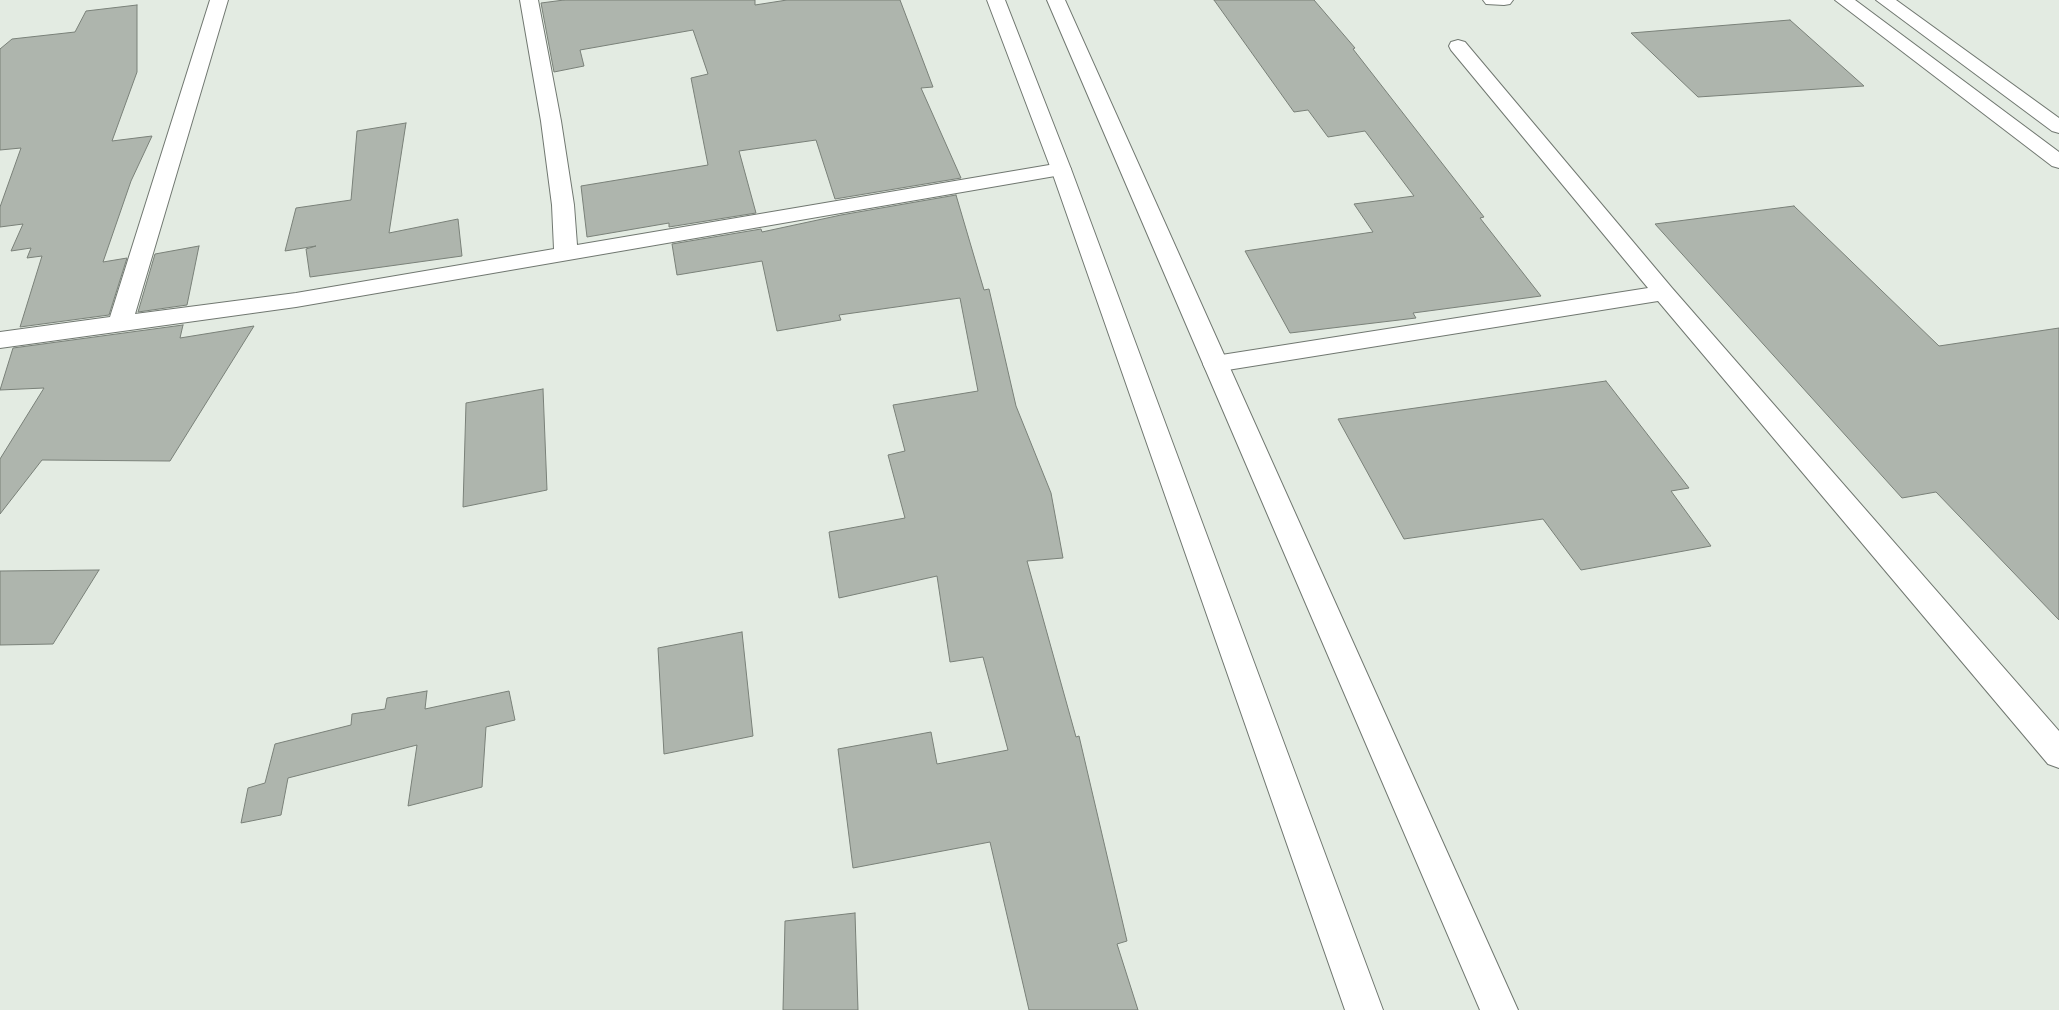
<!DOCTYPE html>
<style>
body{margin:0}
canvas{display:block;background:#e3ebe2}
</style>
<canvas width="2059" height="1010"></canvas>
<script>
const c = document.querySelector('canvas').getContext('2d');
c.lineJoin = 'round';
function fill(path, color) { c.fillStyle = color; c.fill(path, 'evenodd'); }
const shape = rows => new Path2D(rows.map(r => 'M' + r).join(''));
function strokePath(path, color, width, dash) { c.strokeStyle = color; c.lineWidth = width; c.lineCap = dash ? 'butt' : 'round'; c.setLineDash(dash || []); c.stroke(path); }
const building = shape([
 [564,0,755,0,755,5,787,0,900,0,933,87,921,88,961,178,835,199,816,140,739,151,756,213,669,227,669,223,587,237,581,186,708,165,691,78,708,74,693,30,580,50,584,66,554,72,541,3,564,0],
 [1214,0,1314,0,1355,48,1353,49,1484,217,1480,218,1541,296,1413,313,1416,318,1290,333,1245,251,1373,232,1354,204,1414,196,1365,131,1328,137,1308,110,1294,112,1214,0],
 [137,5,137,72,112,141,152,136,131,181,103,262,127,258,109,315,20,327,42,256,27,258,31,248,11,251,23,224,0,227,0,207,21,148,0,150,0,49,12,39,75,32,86,11,137,5],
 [1790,20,1864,86,1698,97,1631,33,1790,20],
 [406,123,389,233,458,219,462,256,310,277,306,249,316,246,285,251,296,208,351,200,357,131,406,123],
 [956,195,984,290,989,289,1016,406,1051,493,1063,558,1027,561,1076,737,1079,736,1127,941,1117,944,1138,1010,1029,1010,990,842,853,868,838,749,931,732,937,764,1008,750,983,657,950,662,937,576,839,598,829,532,905,518,888,455,905,451,893,405,978,391,960,298,839,315,841,320,777,331,762,261,677,275,672,244,761,229,762,232,841,215,956,195],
 [1794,206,1939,346,2059,328,2059,620,1936,492,1902,498,1655,224,1794,206],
 [199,246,187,305,138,312,155,254,199,246],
 [183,325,180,338,254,326,170,461,42,460,0,514,0,459,44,388,0,390,13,348,183,325],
 [1606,381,1689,488,1671,491,1711,546,1581,570,1543,519,1404,539,1338,419,1606,381],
 [543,389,547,490,463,507,466,403,543,389],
 [99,570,53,644,0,645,0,571,99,570],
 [742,632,753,736,664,754,658,648,742,632],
 [427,691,425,709,509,691,515,720,486,727,482,787,408,806,417,745,288,778,281,815,241,823,248,788,265,783,275,744,351,725,352,714,385,709,387,698,427,691],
 [855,913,858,1010,783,1010,785,921,855,913]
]);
fill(building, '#aeb5ad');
strokePath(building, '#7a8179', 1);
const street = shape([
 [210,0,228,0,135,314,296,293,554,249,552,205,541,121,520,0,538,0,561,121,574,205,577,245,1061,163,1068,165,1071,169,1068,173,1061,175,296,307,0,348,0,332,110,317,210,0],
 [1483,0,1513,0,1510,4,1504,5,1486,4,1483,0],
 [1835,0,1855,0,2059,152,2059,168,2052,166,1835,0],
 [1876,0,1896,0,2059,118,2059,133,2052,131,1876,0],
 [1458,40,1465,42,1672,288,2059,731,2059,768,2048,764,1658,301,1215,372,1206,370,1203,364,1206,358,1215,356,1648,288,1451,50,1449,46,1451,42,1458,40]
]);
const primary = shape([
 [987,0,1005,0,1071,169,1383,1010,1345,1010,1051,169,987,0],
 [1047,0,1065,0,1518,1010,1480,1010,1047,0]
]);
strokePath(street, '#717871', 2);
strokePath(primary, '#717871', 2);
fill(street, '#fff');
fill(primary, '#fff');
</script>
